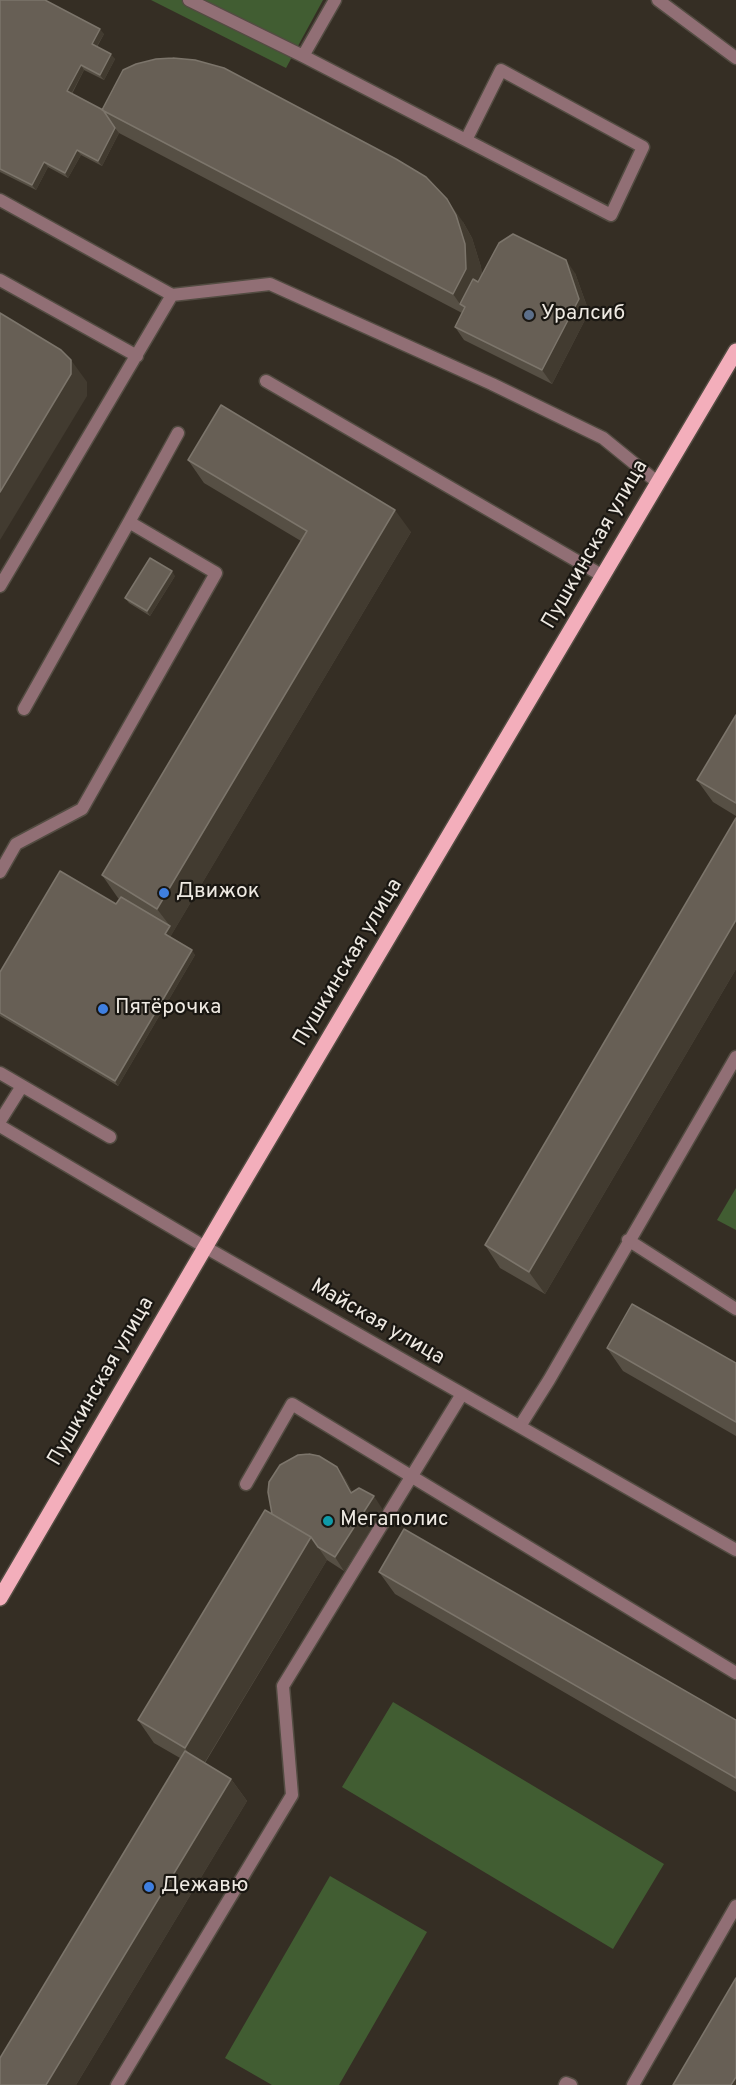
<!DOCTYPE html>
<meta charset="utf-8">
<style>
body{margin:0}
canvas{display:block;background:#352e24}
</style>
<canvas width="736" height="2085"></canvas>
<script>
const c = document.querySelector('canvas').getContext('2d');
c.lineJoin = 'round';
function fill(path, color) { c.fillStyle = color; c.fill(path, 'evenodd'); }
const shape = rows => new Path2D(rows.map(r => 'M' + r).join(''));
function strokePath(path, color, width, dash) { c.strokeStyle = color; c.lineWidth = width; c.lineCap = dash ? 'butt' : 'round'; c.setLineDash(dash || []); c.stroke(path); }
function drawText(font, color, halo, rows, align = 'center') {
  c.font = font + ' Overpass,sans-serif'; c.lineWidth = 4.5; c.setLineDash([]); c.textBaseline = 'middle'; c.strokeStyle = halo; c.fillStyle = color; for (const [text, x, y, turn = 0] of rows) {
    c.save(); c.translate(x, y); c.rotate((+turn || 0) * Math.PI / 180); c.textAlign = isNaN(turn) ? turn : align; if (halo) c.strokeText(text, 0, 0); c.fillText(text, 0, 0); c.restore();
  }
}
fill(shape([
 [151,0,323,0,286,68],
 [736,1188,736,1230,717,1220],
 [393,1702,664,1864,613,1949,342,1787],
 [330,1876,427,1932,339,2085,272,2085,225,2058]
]), '#415d32');
const service = shape([
 [189,0,303,56,611,215,643,147,501,70,466,140],
 [303,56,335,0],
 [0,200,172,295,270,284,492,384,603,438,657,482],
 [0,280,137,356],
 [266,381,603,576],
 [129,522,178,433],
 [0,586,172,295],
 [0,872,16,844,82,809,216,573,129,522,24,709],
 [0,1073,110,1137],
 [0,1121,22,1086],
 [628,1240,736,1309],
 [520,1426,549,1380,736,1057],
 [246,1484,292,1404,736,1673],
 [117,2085,292,1795,283,1686,462,1394],
 [565,2085,566,2083,571,2085],
 [633,2085,736,1906]
]);
const minor = shape([
 [658,0,736,58]
]);
const tertiary = shape([
 [0,1126,205,1247,736,1550]
]);
const primary = shape([
 [0,1598,234,1198,736,351]
]);
strokePath(service, '#534c42', 15);
strokePath(minor, '#534c42', 15);
strokePath(tertiary, '#534c42', 15);
strokePath(primary, '#534c42', 18);
strokePath(service, '#916f75', 12);
strokePath(minor, '#916f75', 12);
strokePath(tertiary, '#916f75', 12);
strokePath(primary, '#f3aebb', 15);
fill(shape([
 [0,0,104,34,97,47,115,59,104,80,84,70,72,94,103,110,463,222,472,238,481,267,482,276,575,273,589,312,552,384,464,340,455,327,462,313,119,133,102,166,81,155,68,178,48,167,36,190,0,172],
 [188,460,411,532,170,937,195,955,118,1086,0,1016,0,972,116,904,119,899,118,898,102,875,301,541,204,483],
 [175,576,150,616,129,603,125,598],
 [736,715,736,816,713,802,697,780],
 [736,818,736,969,545,1294,500,1268,485,1245],
 [607,1348,736,1363,736,1436,623,1371],
 [337,1467,346,1480,352,1492,383,1510,344,1571,327,1560,205,1763,231,1779,247,1801,76,2085,0,2085,180,1758,154,1743,138,1720,272,1514],
 [379,1572,736,1720,736,1792,395,1594]
]), '#564f44');
fill(shape([
 [100,29,104,34,95,49,92,44],
 [111,54,115,59,104,80,100,75],
 [81,65,84,70,70,96,67,91],
 [115,128,119,133,102,166,98,161],
 [77,150,81,155,68,178,65,173],
 [44,162,48,167,36,190,32,185],
 [447,199,463,222,472,238,481,267,483,292,465,307,460,304,453,294],
 [566,260,575,273,589,312,552,384,542,370],
 [71,360,87,382,87,396,0,540,0,492],
 [395,510,411,532,169,939,165,934,170,926,157,909],
 [172,571,175,576,150,616,147,611],
 [736,920,736,969,545,1294,529,1272],
 [192,950,195,955,118,1086,115,1081],
 [337,1467,346,1480,360,1506,351,1493],
 [374,1496,383,1510,344,1571,335,1557],
 [311,1537,327,1560,200,1770,185,1748],
 [231,1779,247,1801,76,2085,46,2085],
 [736,2077,736,2085,731,2085]
]), '#423b30');
const building = shape([
 [0,0,45,0,100,29,92,44,111,54,100,75,81,65,67,91,103,110,115,128,98,161,77,150,65,173,44,162,32,185,0,169,0,0],
 [173,58,195,60,224,68,396,159,426,177,447,199,456,215,465,244,466,269,453,294,102,110,123,70,136,64,156,59,173,58],
 [513,234,566,260,579,299,542,370,455,327,465,307,460,304,473,279,478,282,499,243,513,234],
 [0,313,61,350,71,360,71,374,0,492,0,313],
 [221,405,395,510,157,909,102,875,307,531,188,460,221,405],
 [150,558,172,571,147,611,125,598,150,558],
 [736,715,736,803,697,780,736,715],
 [736,818,736,920,529,1272,485,1245,736,818],
 [60,871,116,904,121,897,170,926,165,934,192,950,115,1081,0,1013,0,972,60,871],
 [632,1304,736,1363,736,1422,607,1348,632,1304],
 [309,1454,319,1456,337,1467,351,1493,359,1488,374,1496,335,1557,318,1547,311,1537,272,1514,268,1492,269,1482,280,1465,298,1455,309,1454],
 [265,1510,311,1537,185,1748,138,1720,265,1510],
 [404,1529,736,1720,736,1778,379,1572,404,1529],
 [185,1751,231,1779,46,2085,0,2085,0,2058,185,1751],
 [736,1978,736,2077,731,2085,673,2085,736,1978]
]);
fill(building, '#675f55');
strokePath(building, '#7c756b', 1.5);
for (const [x, y, r, color] of [
 [529,315,6,"#5c6f8a"],
 [164,893,6,"#3f7fe0"],
 [103,1009,6,"#3f7fe0"],
 [328,1521,6,"#0f9aa8"],
 [149,1887,6,"#3f7fe0"]
]) { const dot = new Path2D(); dot.arc(x, y, r, 0, 2 * Math.PI); c.fillStyle = color; c.fill(dot); strokePath(dot, '#1a1712', 2); }
drawText('21px', '#eee9e2', '#1a1712', [
 ["Уралсиб",541,315],
 ["Движок",176,893],
 ["Пятёрочка",115,1009],
 ["Мегаполис",340,1521],
 ["Дежавю",161,1887]
], 'left');
drawText('21px', '#eee9e2', '#1a1712', [
 ["Пушкинская улица",596,545,-60],
 ["Пушкинская улица",349,963,-59],
 ["Майская улица",377,1323,30],
 ["Пушкинская улица",102,1382,-60]
]);
</script>
